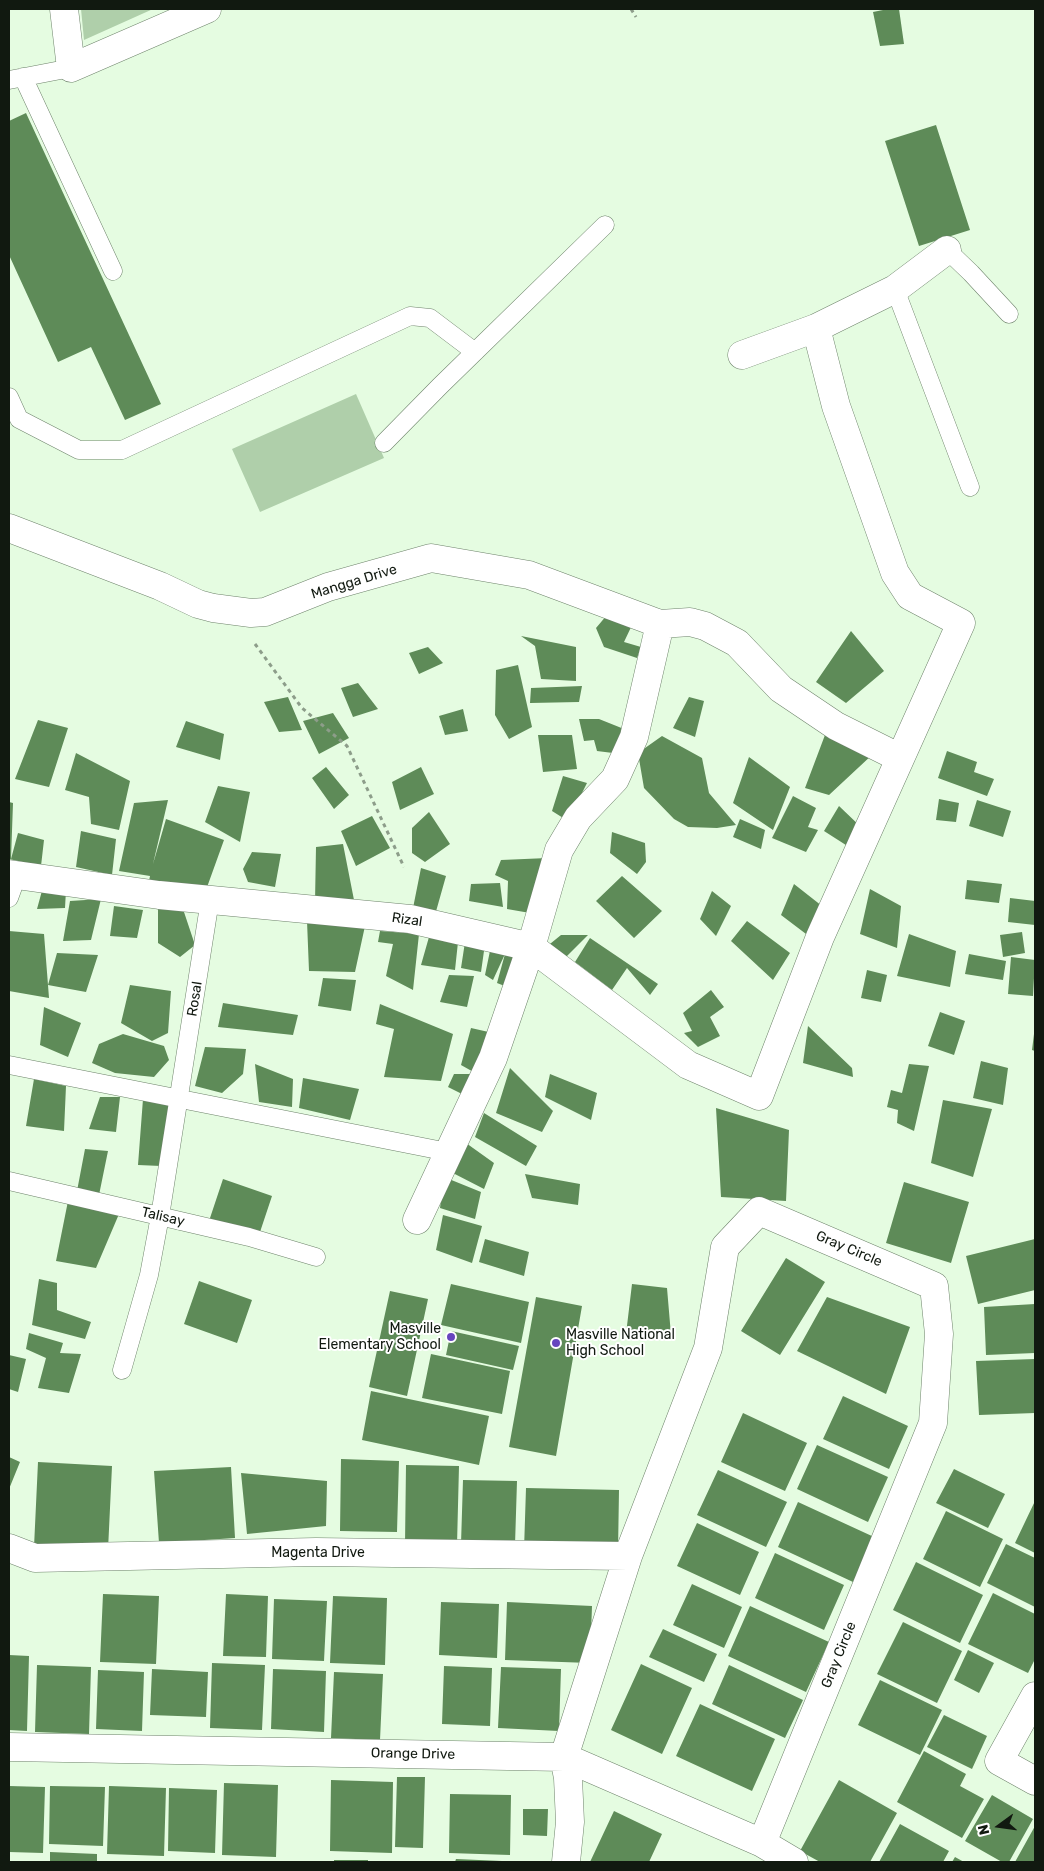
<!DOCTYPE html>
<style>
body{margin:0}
#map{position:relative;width:1044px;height:1871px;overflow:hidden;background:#e5fce1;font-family:Rubik,sans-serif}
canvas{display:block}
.frame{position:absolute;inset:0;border:10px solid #111910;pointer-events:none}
.north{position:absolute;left:974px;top:1801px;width:50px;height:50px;-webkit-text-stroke:4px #fff;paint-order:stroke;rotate:256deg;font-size:14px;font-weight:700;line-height:20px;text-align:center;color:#111910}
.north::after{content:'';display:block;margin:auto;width:18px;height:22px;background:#111910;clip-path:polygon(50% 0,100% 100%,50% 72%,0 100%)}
</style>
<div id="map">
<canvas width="1044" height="1871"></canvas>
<div class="frame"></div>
<div class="north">N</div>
</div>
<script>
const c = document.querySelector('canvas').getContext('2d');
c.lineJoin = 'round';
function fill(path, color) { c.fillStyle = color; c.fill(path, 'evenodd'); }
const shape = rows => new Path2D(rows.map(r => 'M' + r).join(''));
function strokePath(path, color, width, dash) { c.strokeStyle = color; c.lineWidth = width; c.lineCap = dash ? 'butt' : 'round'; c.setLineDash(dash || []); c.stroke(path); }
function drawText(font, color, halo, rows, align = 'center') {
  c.font = font + ' Rubik,sans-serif'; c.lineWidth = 4; c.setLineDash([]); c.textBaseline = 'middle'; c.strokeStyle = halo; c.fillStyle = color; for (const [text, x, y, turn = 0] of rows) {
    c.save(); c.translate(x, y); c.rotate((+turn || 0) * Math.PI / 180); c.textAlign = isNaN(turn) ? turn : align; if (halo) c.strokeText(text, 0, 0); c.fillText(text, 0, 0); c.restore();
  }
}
fill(shape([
 [81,9,153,9,84,40],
 [356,394,384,458,260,512,232,449]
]), '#afcfaa');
fill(shape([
 [888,9,899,9,904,44,880,46,873,12],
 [26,113,161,404,125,420,91,347,58,362,9,255,9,121],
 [936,125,970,230,919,246,885,141],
 [607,615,633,623,624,642,641,647,637,658,604,647,596,628],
 [851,631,884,671,846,703,816,682],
 [521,636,576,647,576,681,541,679,535,646],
 [428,647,443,663,419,674,409,653],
 [518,665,532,727,509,739,495,715,496,670],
 [358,683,378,709,353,717,341,688],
 [582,686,579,702,530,703,531,688],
 [288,697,302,730,279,732,264,702],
 [689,697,704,701,695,737,673,728],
 [463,709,468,731,445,735,439,716],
 [333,713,349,738,319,754,303,721],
 [579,719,599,719,629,731,621,754,597,751,594,740,584,741],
 [38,720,68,728,49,787,15,779],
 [186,721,224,734,220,760,176,747],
 [828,727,873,754,829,795,805,788],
 [538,735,572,735,577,769,543,772],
 [662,736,702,758,709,793,736,825,717,828,688,827,674,819,644,788,638,753],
 [947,751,977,762,974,772,994,779,987,796,938,778],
 [76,753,130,781,119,830,91,824,89,797,65,790],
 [749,757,790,787,773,830,733,803],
 [326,767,349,795,334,809,312,778],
 [421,767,434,794,400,810,392,782],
 [563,776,587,783,568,821,552,811],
 [218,786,250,792,240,842,205,822],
 [793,796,816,808,808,827,818,830,806,852,772,838],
 [939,799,959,803,956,822,936,820],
 [168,800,153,864,166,819,224,840,206,890,149,881,150,876,119,871,134,803],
 [977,800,1011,811,1003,837,969,826],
 [9,802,13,803,11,859,18,833,44,840,41,866,9,859],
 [839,806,862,828,849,847,824,831],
 [429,812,450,844,425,862,412,853,412,828],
 [372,816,390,848,356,866,341,831],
 [740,819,765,830,761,849,733,837],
 [81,831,116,839,112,875,76,867],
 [612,832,645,843,646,862,637,874,610,853],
 [343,844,354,900,315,902,316,847],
 [252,852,281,854,275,887,248,882,243,869],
 [548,858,530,913,507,909,508,881,495,875,501,860],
 [421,868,446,876,435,915,413,908],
 [622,876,662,911,634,938,596,901],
 [967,880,1002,884,999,903,965,899],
 [500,883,503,907,469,901,471,884],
 [794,884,822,906,810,937,781,915],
 [43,887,66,890,65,908,37,909],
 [870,889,901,906,897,948,860,934],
 [712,891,731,906,716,936,700,919],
 [1010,898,1035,901,1035,925,1008,922],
 [101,899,91,940,63,941,70,901],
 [114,906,143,910,137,938,110,936],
 [158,909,183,909,195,945,180,957,158,943],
 [307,921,365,926,355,972,309,971],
 [747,921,790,953,773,980,731,941],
 [9,931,44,934,48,985,57,953,98,955,86,992,48,985,49,998,9,991],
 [380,931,419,934,413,990,386,976,393,944,378,942],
 [1022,932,1025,953,1003,957,1000,935],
 [909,934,956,951,950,987,897,976],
 [561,935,588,935,561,962,545,948],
 [429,937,458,942,455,970,421,965],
 [590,938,658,984,650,995,627,968,612,990,575,962],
 [465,942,485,944,481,972,461,968],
 [491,946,526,959,515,990,497,983,505,954,493,980,485,975],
 [969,954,1006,961,1003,980,965,974],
 [1011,957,1035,960,1033,996,1008,994],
 [867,970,887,975,881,1002,861,998],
 [449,975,474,976,467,1007,440,1002],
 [323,978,356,980,351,1011,318,1006],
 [130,985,171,991,168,1033,152,1041,121,1023],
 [711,990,724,1007,710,1017,720,1036,698,1047,684,1033,692,1031,683,1013],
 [223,1003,298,1015,293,1035,218,1027],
 [380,1004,453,1034,441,1081,384,1077,394,1029,376,1024],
 [44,1007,81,1023,68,1057,40,1045],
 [940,1012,965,1021,954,1055,928,1046],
 [808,1026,852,1068,853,1077,803,1063],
 [471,1028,493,1033,477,1074,468,1097,448,1087,454,1074,477,1074,461,1065],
 [123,1034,164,1046,169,1060,154,1077,115,1073,92,1063,99,1044],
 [1034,1034,1035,1035,1035,1051,1032,1050],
 [205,1047,246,1049,243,1074,222,1093,195,1086],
 [981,1061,1008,1068,1003,1105,973,1098],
 [255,1064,293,1079,292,1107,259,1102],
 [909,1064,929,1066,914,1131,897,1123,898,1110,887,1107,891,1090,902,1093],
 [510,1068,553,1111,542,1132,496,1113],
 [550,1074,597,1093,591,1120,545,1097],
 [303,1078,359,1089,350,1120,299,1108],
 [34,1079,66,1086,64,1131,26,1126],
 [100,1097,120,1097,116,1132,89,1129],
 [143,1099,172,1103,161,1166,138,1165],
 [943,1100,992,1109,973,1177,931,1163],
 [716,1108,789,1130,786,1201,721,1197],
 [484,1113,537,1146,526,1166,475,1137],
 [466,1143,494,1163,484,1189,449,1171],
 [85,1149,108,1151,99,1195,77,1191],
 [525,1174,580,1184,578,1205,532,1198],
 [444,1177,481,1192,475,1219,440,1208],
 [223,1179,272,1196,258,1238,209,1221],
 [904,1182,969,1202,951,1263,886,1243],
 [68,1201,119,1214,96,1268,56,1261],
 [443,1215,482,1226,472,1263,436,1250],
 [485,1239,529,1252,524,1276,479,1262],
 [1035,1239,1035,1290,978,1304,966,1256],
 [786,1258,825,1282,780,1355,741,1331],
 [39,1279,57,1283,57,1310,91,1322,85,1339,32,1325],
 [199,1281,252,1300,237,1343,184,1324],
 [451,1284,529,1302,521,1343,441,1325],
 [632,1284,667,1288,671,1335,626,1334],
 [390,1291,428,1299,407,1396,369,1387],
 [536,1297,582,1306,556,1456,509,1447],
 [827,1297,910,1327,886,1394,797,1351],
 [1035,1304,1035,1353,986,1355,984,1307],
 [451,1331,519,1346,513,1370,446,1355],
 [29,1333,63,1343,60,1353,81,1354,69,1393,38,1388,46,1358,26,1349],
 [431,1354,510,1371,502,1414,422,1398],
 [9,1355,26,1359,18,1392,9,1389],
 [1035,1359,1035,1413,979,1415,976,1361],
 [371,1391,489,1416,479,1465,362,1440],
 [843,1396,908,1426,889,1469,823,1439],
 [743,1413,807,1443,785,1491,721,1462],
 [817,1445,888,1477,868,1522,797,1489],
 [9,1457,20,1462,9,1489],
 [341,1459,399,1461,397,1532,340,1531],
 [38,1462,112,1466,108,1550,34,1547],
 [406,1465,459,1466,457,1545,405,1544],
 [231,1467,235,1538,159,1543,154,1471],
 [954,1469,1005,1494,988,1528,936,1503],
 [718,1470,787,1502,766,1547,697,1515],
 [241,1473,327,1481,326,1526,247,1534],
 [463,1480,517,1481,515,1545,461,1544],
 [526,1488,619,1490,618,1552,524,1550],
 [1035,1501,1035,1553,1015,1543],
 [798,1502,874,1537,853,1582,778,1547],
 [946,1511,1003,1539,980,1587,923,1559],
 [697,1523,759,1552,740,1595,677,1566],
 [1006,1544,1035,1558,1035,1607,987,1583],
 [775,1553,844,1585,824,1630,755,1598],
 [916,1562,983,1595,960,1643,893,1610],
 [692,1584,742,1607,724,1648,673,1625],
 [993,1593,1035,1614,1035,1659,1028,1673,968,1644],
 [103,1594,159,1596,156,1664,100,1662],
 [226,1594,268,1596,266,1657,223,1656],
 [333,1596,387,1598,385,1665,330,1663],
 [274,1599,327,1601,324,1661,272,1659],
 [441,1602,499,1604,497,1658,439,1655],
 [507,1602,592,1606,590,1663,505,1660],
 [750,1606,829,1642,806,1692,728,1656],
 [903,1622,962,1651,937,1703,877,1674],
 [663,1629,717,1654,704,1682,649,1657],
 [968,1650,994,1663,979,1693,954,1680],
 [9,1655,29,1656,27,1731,9,1730],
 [212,1663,265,1665,262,1730,210,1728],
 [641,1664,692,1688,662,1754,611,1730],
 [37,1665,91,1667,89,1734,35,1732],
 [729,1665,803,1700,785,1738,712,1704],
 [444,1666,492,1668,490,1726,442,1724],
 [501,1667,561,1669,559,1731,498,1728],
 [152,1669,208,1672,206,1717,150,1715],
 [273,1669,326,1671,324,1732,271,1729],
 [98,1670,144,1672,142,1731,96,1729],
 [334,1672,383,1674,380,1740,331,1738],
 [880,1680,942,1710,920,1755,858,1725],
 [700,1704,775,1739,752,1791,676,1756],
 [944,1715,987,1736,972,1769,927,1747],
 [924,1751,966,1774,960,1786,984,1799,962,1838,897,1802],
 [397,1777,425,1777,423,1848,395,1847],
 [331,1780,393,1782,392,1853,330,1851],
 [839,1780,897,1813,870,1862,820,1862,800,1851],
 [224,1783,278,1785,276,1857,222,1855],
 [9,1786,45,1787,43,1853,9,1852],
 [50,1786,105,1787,103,1846,49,1844],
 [109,1786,166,1788,164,1856,107,1854],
 [169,1788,217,1790,215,1853,168,1851],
 [450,1794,511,1795,510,1855,449,1853],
 [992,1795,1033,1819,1009,1862,1002,1862,965,1841],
 [523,1809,548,1809,547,1836,523,1835],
 [614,1811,662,1834,649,1862,590,1862],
 [900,1824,949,1851,943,1862,879,1862],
 [1035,1826,1035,1862,1015,1862],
 [50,1852,97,1854,97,1862,50,1862],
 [955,1857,964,1862,952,1862],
 [456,1859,502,1861,502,1862,455,1862],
 [334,1860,368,1860,368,1862,334,1862]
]), '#5e8b58');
const service = shape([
 [23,77,113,271],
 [9,80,71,68],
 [947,250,971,273,1009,314],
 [895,289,970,487],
 [9,397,19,419,79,450,122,450,410,316,430,318,475,352],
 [384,443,440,386,605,225],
 [9,898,17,876],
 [9,1065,448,1152],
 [9,1181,249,1237,316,1257],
 [122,1370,149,1275,160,1216,210,900]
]);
const minor = shape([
 [64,9,71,68,207,9],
 [742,355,816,328,895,289,947,250],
 [9,528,160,586,198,604,213,608,251,613,265,612,328,587,431,558,529,575,660,624,690,622,705,626,737,643,781,689,836,726,900,758],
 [9,874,159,895,410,919,531,947,688,1065,759,1096,820,937,961,623,910,596,895,573,836,406,816,328],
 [417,1220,493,1058,531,947,559,850,578,818,615,779,634,737,660,624],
 [9,1548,35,1558,316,1552,628,1556],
 [1035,1696,999,1761,1035,1781],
 [9,1747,564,1757,762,1843,794,1862],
 [566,1862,570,1822,568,1778,564,1757,628,1556,708,1348,725,1247,759,1211,934,1286,939,1334,933,1423,762,1843]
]);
strokePath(service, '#6e836b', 19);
strokePath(minor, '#6e836b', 29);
strokePath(shape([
 [631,9,636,17],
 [255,644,302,708,347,746,404,867]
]), '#8d9d8a', 3, [4, 4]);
strokePath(service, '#fff', 18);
strokePath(minor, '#fff', 28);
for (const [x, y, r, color] of [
 [451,1337,5,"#6745be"],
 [556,1343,5,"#6745be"]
]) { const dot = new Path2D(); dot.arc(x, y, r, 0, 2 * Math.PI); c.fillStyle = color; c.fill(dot); strokePath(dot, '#fff', 2); }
drawText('14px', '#111910', '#fff', [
 ["Mangga Drive",354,582,-17],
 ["Rizal",407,920,8],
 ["Rosal",195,999,-81],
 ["Talisay",163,1217,13],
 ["Gray Circle",849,1249,23],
 ["Magenta Drive",318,1553],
 ["Gray Circle",839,1655,-68],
 ["Orange Drive",413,1754,1]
]);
drawText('14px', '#111910', '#fff', [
 ["Masville",441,1329],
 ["Elementary School",441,1345],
 ["Masville National",566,1335,"left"],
 ["High School",566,1351,"left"]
], 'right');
</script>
